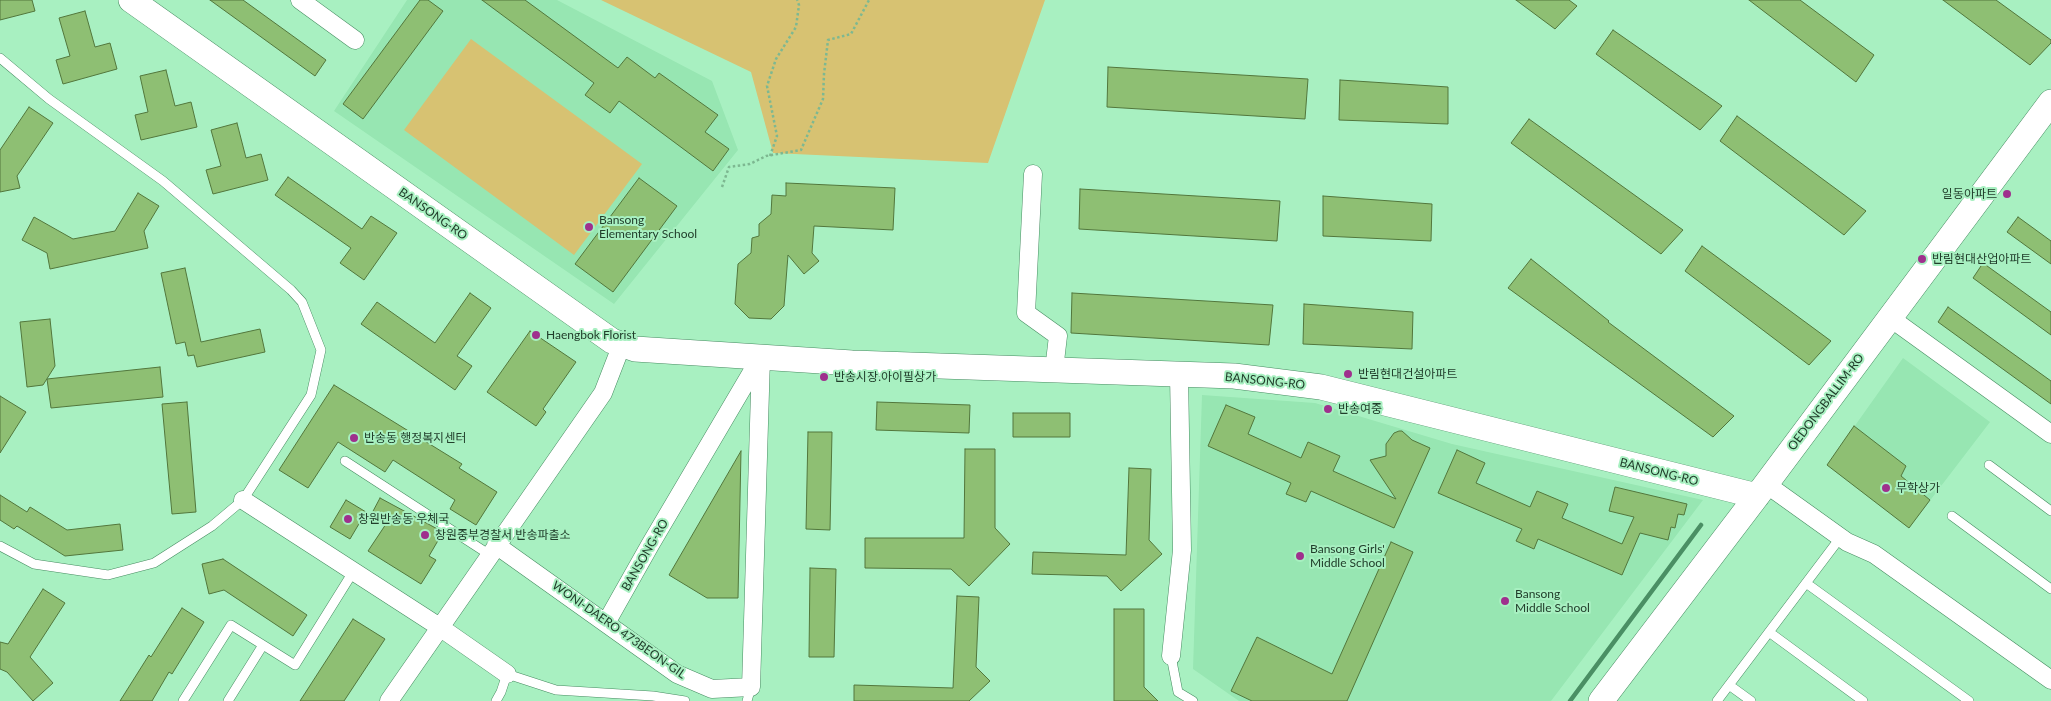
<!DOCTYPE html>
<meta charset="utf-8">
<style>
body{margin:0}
canvas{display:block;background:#a8f0c1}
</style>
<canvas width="2051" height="701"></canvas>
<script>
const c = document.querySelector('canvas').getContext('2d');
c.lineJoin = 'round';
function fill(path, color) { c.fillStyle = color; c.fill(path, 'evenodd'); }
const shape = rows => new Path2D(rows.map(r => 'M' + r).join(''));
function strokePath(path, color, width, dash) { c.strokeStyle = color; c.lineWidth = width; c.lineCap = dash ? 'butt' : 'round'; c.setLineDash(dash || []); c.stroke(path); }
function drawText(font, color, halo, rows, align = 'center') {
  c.font = font + ' Lato,"Noto Sans KR",sans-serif'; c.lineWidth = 4; c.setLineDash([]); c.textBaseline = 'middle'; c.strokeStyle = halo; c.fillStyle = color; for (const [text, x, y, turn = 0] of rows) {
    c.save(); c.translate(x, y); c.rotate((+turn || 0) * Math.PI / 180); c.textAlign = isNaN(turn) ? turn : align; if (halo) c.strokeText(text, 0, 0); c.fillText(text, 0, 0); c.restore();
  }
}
fill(shape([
 [407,0,557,0,712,81,738,150,614,304,334,111],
 [1903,358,1990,422,1909,528,1827,465],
 [1202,395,1315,403,1452,444,1703,500,1551,701,1239,701,1193,669]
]), '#97e6b2');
fill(shape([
 [601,0,1045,0,988,163,773,153,751,72],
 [471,39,642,164,574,255,404,130]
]), '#d7c272');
strokePath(shape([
 [1570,701,1701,525]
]), '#4a8f64', 4.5);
const building = shape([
 [0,0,32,0,35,11,0,20,0,0],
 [210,0,243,0,326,60,315,76,210,0],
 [420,0,428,0,443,11,363,119,343,104,420,0],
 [482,0,525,0,618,68,627,57,655,78,659,73,718,115,705,132,729,149,713,171,619,101,610,113,585,95,594,83,482,0],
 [1516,0,1569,0,1577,6,1555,29,1516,0],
 [1749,0,1800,0,1874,55,1856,82,1749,0],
 [1943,0,1996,0,2051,40,2051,43,2030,65,1943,0],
 [85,11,95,47,110,43,117,69,63,84,56,60,70,56,59,18,85,11],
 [1613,30,1722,106,1700,130,1596,54,1613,30],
 [1108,67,1308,79,1305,119,1107,107,1108,67],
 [166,70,175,106,191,102,197,127,141,140,135,115,148,112,140,76,166,70],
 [1340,80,1448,87,1448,124,1339,120,1340,80],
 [29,107,53,123,17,176,20,188,0,192,0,150,29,107],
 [1737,116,1866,211,1844,235,1720,141,1737,116],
 [1529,119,1683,230,1661,254,1511,143,1529,119],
 [237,123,246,158,261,154,268,180,213,194,206,170,221,166,211,130,237,123],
 [288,177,362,229,371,216,397,233,364,280,340,263,351,248,275,195,288,177],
 [639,178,677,206,613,292,575,264,639,178],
 [786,183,895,188,893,230,814,226,812,253,819,261,804,274,788,255,784,306,771,319,749,318,735,304,738,264,751,253,752,238,759,236,759,224,771,214,772,195,786,196,786,183],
 [1080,189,1280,201,1277,241,1079,229,1080,189],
 [138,193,159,206,144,231,148,248,50,269,47,253,22,240,34,217,73,239,115,231,138,193],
 [1323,196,1432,204,1431,241,1323,236,1323,196],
 [2018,217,2051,241,2051,264,2007,232,2018,217],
 [1702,246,1831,341,1809,365,1685,271,1702,246],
 [1531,259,1609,321,1608,322,1734,416,1713,437,1508,288,1531,259],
 [1983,263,2051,312,2051,335,1973,278,1983,263],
 [185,268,201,342,260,329,265,352,197,367,194,355,188,356,185,342,176,344,161,273,185,268],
 [470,293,491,308,457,356,472,366,455,390,361,324,377,302,435,343,470,293],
 [1072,293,1273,305,1269,345,1071,333,1072,293],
 [1304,304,1413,312,1412,349,1303,344,1304,304],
 [1948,307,2051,381,2051,404,1938,322,1948,307],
 [50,319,55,366,43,385,27,387,20,322,50,319],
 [530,331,576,362,543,409,546,412,536,426,487,392,530,331],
 [160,367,163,397,51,408,47,379,160,367],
 [334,385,462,464,459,468,497,492,476,525,450,509,455,500,393,460,385,472,338,442,308,488,279,470,334,385],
 [0,396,26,412,0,453,0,396],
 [187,402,196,512,172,514,162,404,187,402],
 [877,402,970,405,969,433,876,430,877,402],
 [1226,405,1255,417,1248,434,1301,458,1308,442,1340,456,1333,471,1396,499,1370,460,1386,456,1386,444,1394,433,1399,431,1402,431,1412,440,1430,448,1394,528,1311,491,1306,502,1286,494,1291,483,1208,446,1226,405],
 [1013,413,1070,413,1070,437,1013,437,1013,413],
 [1854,426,1906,466,1901,476,1930,500,1909,528,1827,465,1854,426],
 [808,432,832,432,830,530,806,529,808,432],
 [965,449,995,449,995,528,1010,544,969,586,951,569,865,568,865,538,964,538,965,449],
 [1457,450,1485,463,1476,483,1530,507,1537,491,1568,504,1562,518,1622,544,1634,517,1609,511,1615,487,1687,504,1684,515,1678,514,1675,528,1671,527,1668,540,1640,533,1622,575,1538,539,1534,549,1516,541,1522,529,1438,493,1457,450],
 [741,451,738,598,707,598,669,575,741,451],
 [1129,468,1151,469,1149,540,1162,554,1121,591,1107,576,1032,574,1033,552,1126,555,1129,468],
 [0,495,27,512,30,507,67,530,120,524,123,550,65,556,17,526,14,529,0,520,0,495],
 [380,498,443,532,429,556,436,560,421,584,368,551,386,524,371,515,380,498],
 [346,500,366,512,350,539,330,527,346,500],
 [1391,542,1413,552,1347,701,1252,701,1231,691,1257,637,1332,674,1391,542],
 [223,559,307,615,293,636,224,590,209,594,202,564,223,559],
 [810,568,836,569,834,657,809,657,810,568],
 [43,589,65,603,30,657,53,683,33,701,7,672,0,669,0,642,8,644,43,589],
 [957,596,979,597,976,667,990,681,969,701,854,701,854,685,953,688,957,596],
 [182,608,204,622,172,674,169,672,152,701,120,701,149,655,151,657,182,608],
 [1114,609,1144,609,1144,687,1158,701,1114,701,1114,609],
 [353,619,385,639,344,701,300,701,353,619]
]);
fill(building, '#8ebf73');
strokePath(building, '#52773c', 1);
const lane = shape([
 [0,58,49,99,163,181,291,290,302,302,321,350,311,395,243,500,212,526,154,563,108,575,34,564,0,546],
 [345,461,490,555],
 [1989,465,2051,511],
 [1952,516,2051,589],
 [1806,583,1969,701],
 [1769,632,1863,701],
 [1171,656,1178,692,1193,701],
 [1729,685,1751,701],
 [183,701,231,625,295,665,353,572],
 [228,701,263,645],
 [496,701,501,692,507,674,556,690,653,696,685,701],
 [747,701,751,687],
 [1717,701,1840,538]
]);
const street = shape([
 [300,0,355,40],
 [1033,174,1026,313,1058,336,1054,370],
 [1889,317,2051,434],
 [1766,484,1847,542,1874,554,2051,680],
 [243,500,441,628,507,674],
 [496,545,677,674,712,689,751,687,761,358],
 [606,623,650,545,759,360],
 [1171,656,1182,550,1179,374],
 [389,701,603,393,622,344]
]);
const secondary = shape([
 [131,0,612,341,635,349,852,363,1234,376,1321,387,1757,496],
 [1601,701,1757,496,2051,102]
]);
strokePath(lane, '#468c61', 10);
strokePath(street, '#468c61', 19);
strokePath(secondary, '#468c61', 26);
strokePath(shape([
 [770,156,777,136,767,86,776,59,796,27,799,5,797,0],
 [722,187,729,167,750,164,766,156,801,150,823,99,824,74,828,40,851,34,869,0]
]), '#7db891', 2.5, [2.5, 2.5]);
strokePath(lane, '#fff', 9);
strokePath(street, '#fff', 18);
strokePath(secondary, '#fff', 25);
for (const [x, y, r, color] of [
 [2007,194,5,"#9f308d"],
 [589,227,5,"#9f308d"],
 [1922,259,5,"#9f308d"],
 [536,335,5,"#9f308d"],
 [1348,374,5,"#9f308d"],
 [824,377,5,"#9f308d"],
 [1328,409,5,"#9f308d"],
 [354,438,5,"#9f308d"],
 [1886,488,5,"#9f308d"],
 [348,519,5,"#9f308d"],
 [425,535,5,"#9f308d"],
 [1300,556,5,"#9f308d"],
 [1505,601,5,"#9f308d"]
]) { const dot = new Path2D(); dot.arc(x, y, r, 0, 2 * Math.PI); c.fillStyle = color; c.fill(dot); strokePath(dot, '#a8f0c1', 2); }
drawText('12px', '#213e2b', '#a8f0c1', [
 ["일동아파트",1997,194,"right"],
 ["Bansong",599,220],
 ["Elementary School",599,234],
 ["반림현대산업아파트",1932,259],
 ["Haengbok Florist",546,335],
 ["반림현대건설아파트",1358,374],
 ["반송시장.아이필상가",834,377],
 ["반송여중",1338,409],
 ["반송동 행정복지센터",364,438],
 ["무학상가",1896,488],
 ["창원반송동 우체국",358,519],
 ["창원중부경찰서 반송파출소",435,535],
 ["Bansong Girls'",1310,549],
 ["Middle School",1310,563],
 ["Bansong",1515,594],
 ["Middle School",1515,608]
], 'left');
drawText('12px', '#213e2b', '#a8f0c1', [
 ["BANSONG-RO",433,214,35],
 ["BANSONG-RO",1265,381,6],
 ["OEDONGBALLIM-RO",1826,402,-53],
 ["BANSONG-RO",1659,472,14],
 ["BANSONG-RO",645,555,-60],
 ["WONI-DAERO 473BEON-GIL",619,630,35]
]);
</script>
